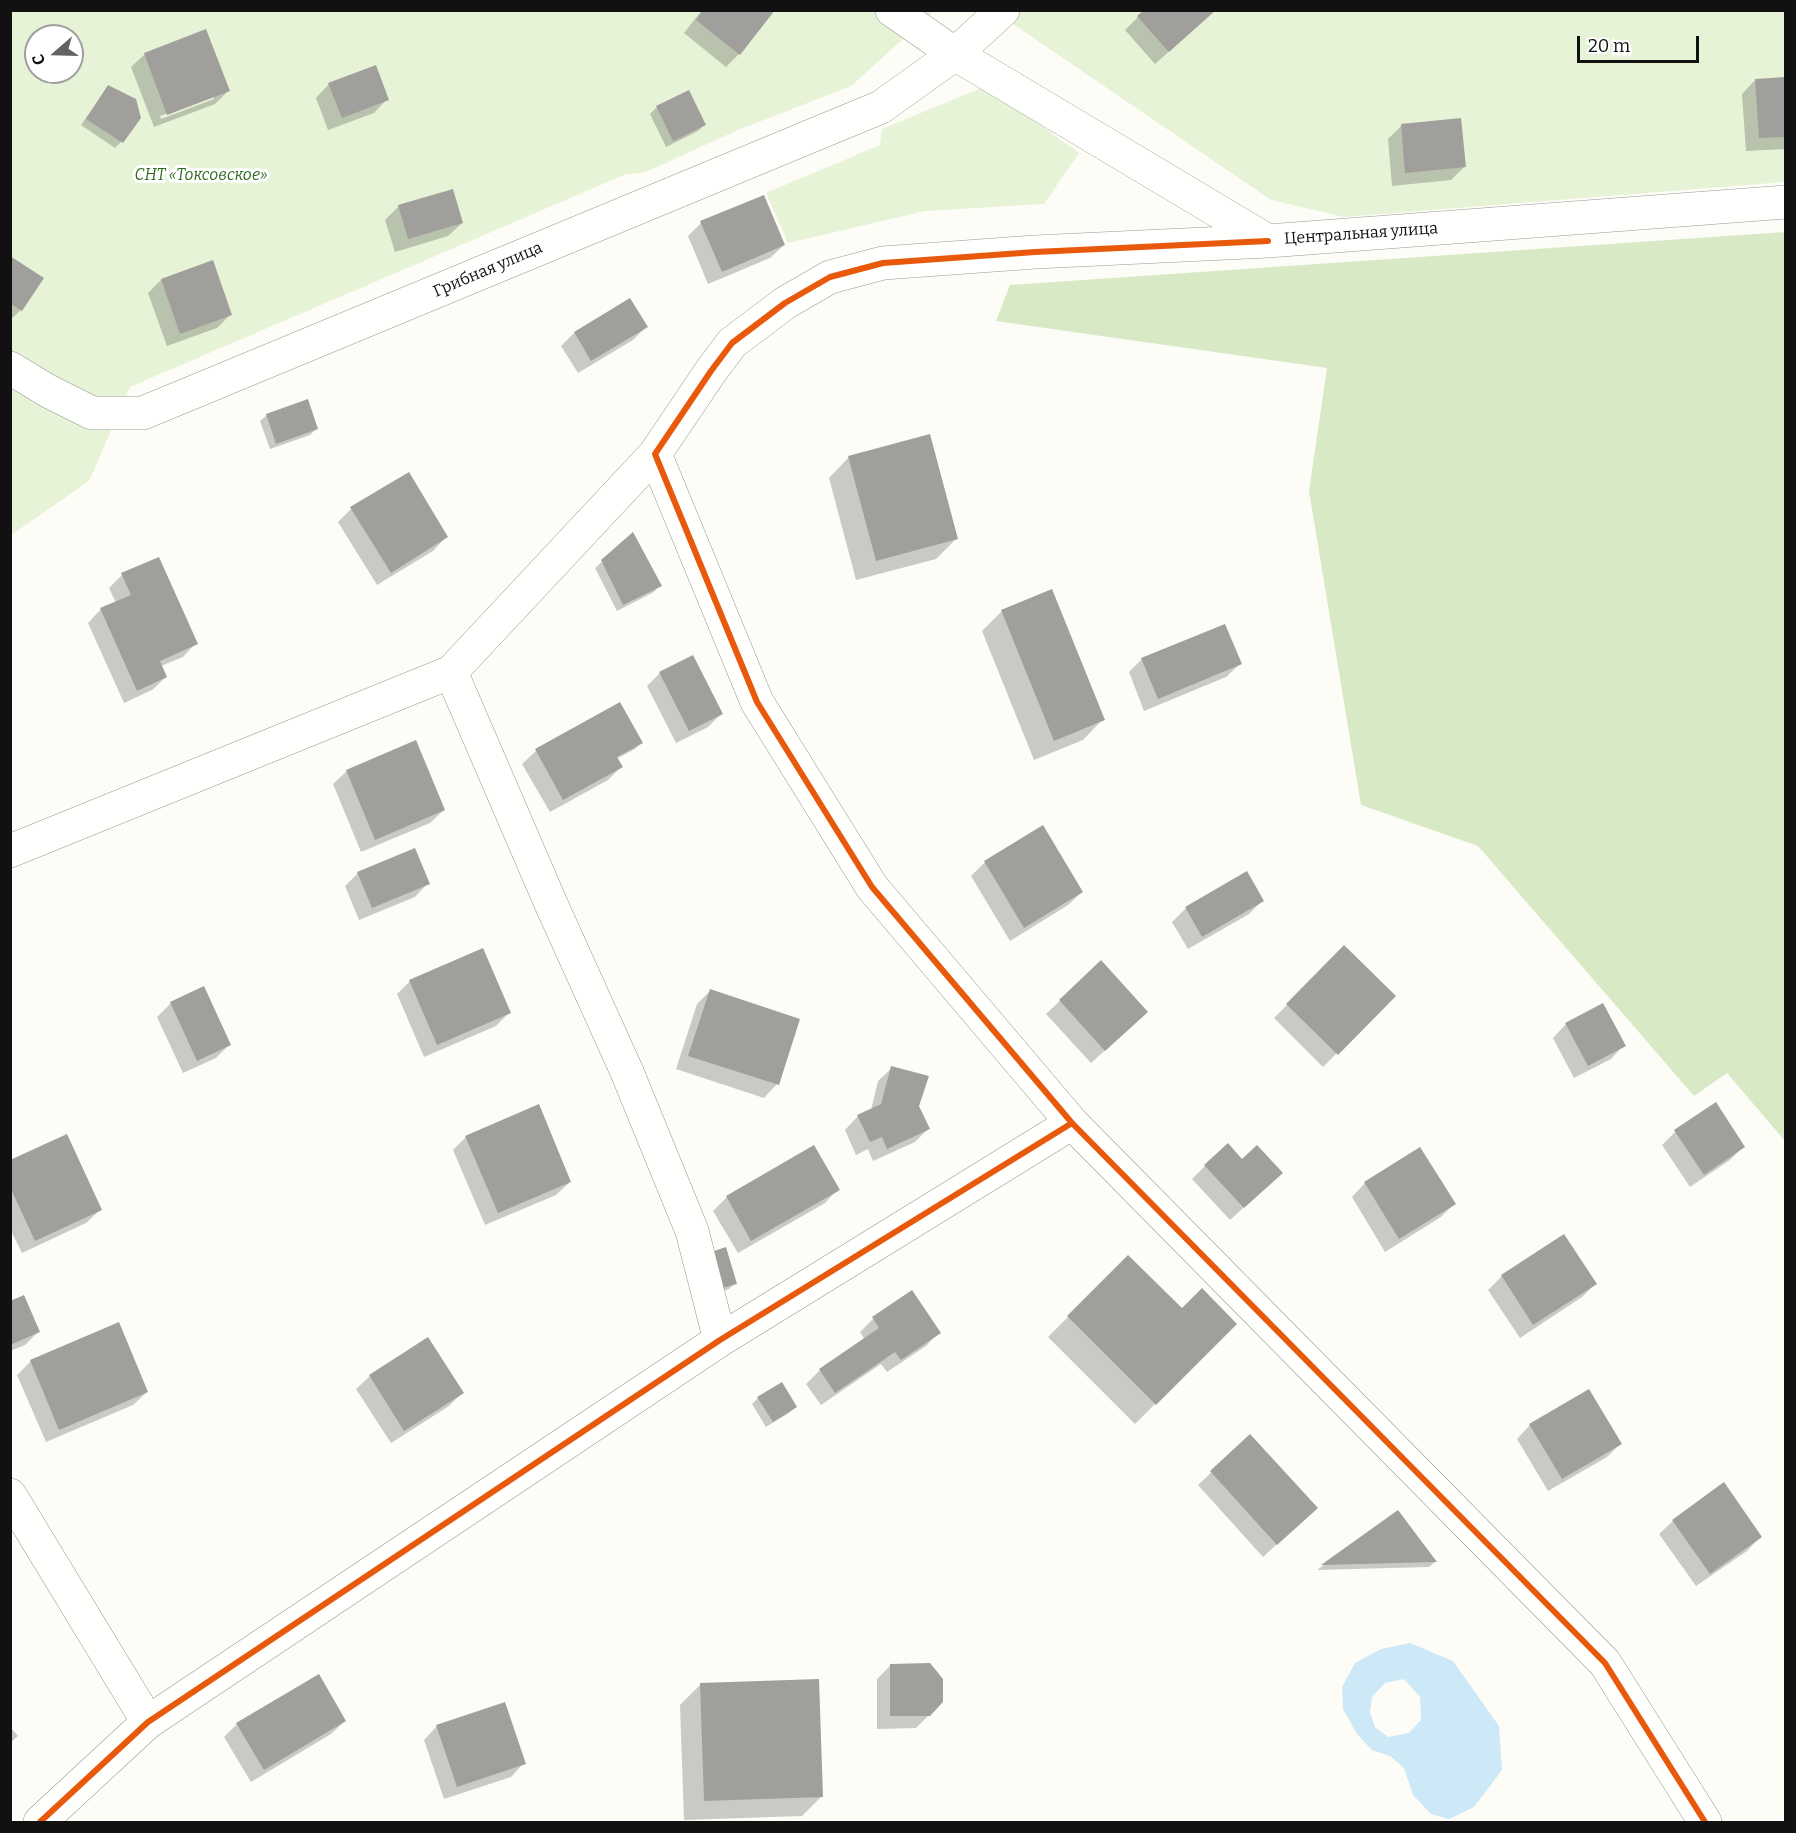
<!DOCTYPE html>
<meta charset="utf-8">
<style>
body{margin:0}
#map{position:relative;width:1796px;height:1833px;overflow:hidden;background:#fdfcf7;font-family:Bitter,serif}
canvas{display:block}
.frame{position:absolute;inset:0;border:12px solid #111;pointer-events:none}
.north{position:absolute;left:24px;top:24px;width:60px;height:60px;box-sizing:border-box;background:#fff;border:2px solid #a0a0a0;border-radius:50%;rotate:250deg;font-size:16px;font-weight:700;line-height:24px;text-align:center;color:#111}
.north::after{content:'';display:block;margin:auto;width:21px;height:27px;background:#646362;clip-path:polygon(50% 0,100% 100%,50% 72%,0 100%)}
.scale{position:absolute;left:1577px;top:36px;width:122px;height:27px;box-sizing:border-box;border:3px solid #111;border-top:0;padding-left:8px;font-size:18px;line-height:21px;white-space:nowrap;color:#111;-webkit-text-stroke:4px #fff;paint-order:stroke}
</style>
<div id="map">
<canvas width="1796" height="1833"></canvas>
<div class="frame"></div>
<div class="north">С</div>
<div class="scale">20 m</div>
</div>
<script>
const c = document.querySelector('canvas').getContext('2d');
c.lineJoin = 'round';
function fill(path, color) { c.fillStyle = color; c.fill(path, 'evenodd'); }
const shape = rows => new Path2D(rows.map(r => 'M' + r).join(''));
function strokePath(path, color, width, dash) { c.strokeStyle = color; c.lineWidth = width; c.lineCap = dash ? 'butt' : 'round'; c.setLineDash(dash || []); c.stroke(path); }
function drawText(font, color, halo, rows, align = 'center') {
  c.font = font + ' Bitter,serif'; c.lineWidth = 6; c.setLineDash([]); c.textBaseline = 'middle'; c.strokeStyle = halo; c.fillStyle = color; for (const [text, x, y, turn = 0] of rows) {
    c.save(); c.translate(x, y); c.rotate((+turn || 0) * Math.PI / 180); c.textAlign = isNaN(turn) ? turn : align; if (halo) c.strokeText(text, 0, 0); c.fillText(text, 0, 0); c.restore();
  }
}
fill(shape([
 [11,11,934,11,851,86,738,130,646,172,624,175,130,387,89,481,11,535],
 [36,36,72,36,72,72,36,72],
 [994,11,1785,11,1785,182,1344,217,1271,200],
 [986,86,1079,153,1044,204,925,211,788,243,766,193,880,145,882,129]
]), '#e7f3d7');
fill(shape([
 [1785,232,1786,232,1785,1141,1727,1073,1694,1096,1478,846,1361,805,1309,491,1327,368,996,321,1010,285]
]), '#d8eac5');
fill(shape([
 [1410,1643,1453,1661,1499,1726,1502,1770,1474,1807,1449,1819,1431,1814,1413,1795,1404,1768,1390,1756,1372,1750,1357,1734,1343,1709,1342,1687,1355,1663,1381,1649],
 [1404,1679,1420,1697,1421,1720,1409,1733,1388,1737,1375,1727,1370,1712,1372,1697,1385,1683]
]), '#cde8f7');
fill(shape([
 [702,10,772,10,739,54,726,67,684,33],
 [1138,17,1204,20,1155,64,1125,30],
 [145,54,228,91,215,104,154,127,131,67],
 [214,96,214,99,161,119,160,116],
 [1786,78,1786,149,1746,151,1742,94,1755,80],
 [329,84,387,99,374,113,328,130,316,98],
 [108,86,121,142,115,148,81,125],
 [688,92,704,125,698,131,666,147,650,114,656,108],
 [1401,126,1464,167,1451,180,1392,186,1388,139],
 [399,206,462,223,448,236,395,252,385,220],
 [701,223,784,245,770,258,708,284,688,236],
 [10,258,21,310,10,320],
 [161,280,230,315,217,328,167,346,148,293],
 [630,300,646,327,633,340,578,373,561,346,574,333],
 [267,415,316,429,310,435,270,449,260,421],
 [849,457,956,539,936,559,856,580,829,478],
 [351,509,446,537,433,551,377,585,338,522],
 [633,534,660,585,654,592,617,611,595,568],
 [122,575,196,643,183,657,161,666,166,677,152,690,124,703,88,623,101,609,116,603,109,588],
 [1002,611,1103,719,1083,740,1034,760,982,631],
 [1142,659,1240,664,1226,677,1144,711,1129,672],
 [660,673,721,714,708,727,676,743,647,686],
 [620,704,641,743,635,749,616,759,621,767,608,780,550,812,522,764,536,751],
 [347,771,444,810,430,823,361,852,333,784],
 [1042,827,1082,892,1068,905,1010,941,971,876,985,862],
 [358,873,428,883,415,897,359,920,345,886],
 [1247,873,1262,901,1249,914,1188,949,1172,922,1186,908],
 [1344,947,1394,996,1323,1067,1274,1018],
 [1101,962,1133,1025,1091,1063,1046,1014],
 [410,981,509,1013,496,1026,424,1057,397,994],
 [710,991,777,1084,764,1098,676,1069,697,1004],
 [171,1003,230,1044,216,1058,183,1073,157,1017],
 [1566,1024,1624,1045,1611,1059,1574,1078,1553,1038],
 [892,1068,917,1106,928,1129,915,1142,873,1161,868,1149,856,1155,845,1130,858,1116,871,1110,878,1081],
 [1715,1104,1743,1147,1730,1160,1690,1187,1662,1145,1675,1132],
 [466,1137,570,1182,556,1195,485,1225,453,1150],
 [813,1147,838,1189,825,1203,738,1253,713,1211,726,1198],
 [1420,1149,1454,1204,1441,1217,1385,1252,1352,1197,1365,1183],
 [10,1162,100,1210,86,1223,22,1253,10,1229],
 [1205,1166,1267,1186,1230,1220,1192,1179],
 [1564,1236,1595,1284,1582,1297,1520,1338,1488,1290,1502,1276],
 [1128,1257,1182,1310,1235,1324,1135,1424,1048,1337],
 [705,1260,735,1283,729,1289,715,1294],
 [912,1292,939,1332,926,1346,887,1372,881,1364,821,1405,806,1384,820,1370,865,1340,860,1332,873,1319],
 [10,1302,38,1332,25,1345,10,1351],
 [118,1324,147,1392,133,1405,46,1442,17,1375,30,1362],
 [370,1376,462,1393,449,1406,391,1443,356,1389],
 [758,1398,795,1407,789,1413,766,1427,752,1404],
 [1530,1425,1620,1444,1607,1457,1548,1491,1517,1439],
 [1250,1436,1302,1521,1263,1557,1198,1485],
 [1398,1512,1435,1562,1429,1567,1317,1570],
 [1673,1521,1760,1537,1747,1551,1696,1586,1659,1534],
 [891,1665,929,1715,916,1728,877,1729,877,1679],
 [700,1685,822,1796,802,1816,684,1820,680,1705],
 [345,1721,331,1734,251,1782,224,1737,237,1724],
 [437,1726,524,1763,511,1777,444,1799,424,1740],
 [10,1727,18,1736,10,1743]
]), '#0003');
fill(shape([
 [703,10,775,10,740,55,696,20],
 [1144,10,1216,10,1169,52,1137,16],
 [206,29,230,91,167,115,144,53],
 [376,65,389,100,342,118,328,83],
 [1786,77,1786,137,1759,138,1755,79],
 [108,85,136,99,141,118,123,143,86,119],
 [689,90,706,125,673,141,656,106],
 [1461,118,1466,167,1405,173,1401,124],
 [453,189,463,223,408,239,398,205],
 [764,195,785,245,722,272,700,221],
 [10,256,44,278,22,311,10,303],
 [213,260,232,315,180,334,161,279],
 [630,298,648,327,591,361,574,332],
 [308,399,318,429,276,444,266,414],
 [930,434,958,539,876,561,848,456],
 [409,472,448,537,391,573,350,507],
 [633,532,662,586,623,605,601,560],
 [159,557,198,644,160,661,167,677,137,691,100,608,131,595,121,573],
 [1052,589,1105,720,1054,741,1001,610],
 [1225,624,1242,664,1158,699,1141,658],
 [693,655,723,714,689,731,659,672],
 [620,702,643,743,617,757,623,767,563,800,535,749],
 [416,740,445,810,375,840,346,770],
 [1043,825,1083,892,1024,928,984,861],
 [415,848,430,884,372,908,357,872],
 [1247,871,1264,901,1202,937,1185,907],
 [1344,945,1396,996,1338,1055,1286,1004],
 [483,948,511,1013,437,1045,409,980],
 [1101,960,1148,1012,1105,1051,1059,1000],
 [204,986,231,1045,197,1061,170,1002],
 [710,989,800,1019,779,1085,688,1056],
 [1603,1003,1626,1046,1588,1066,1565,1023],
 [891,1066,929,1076,919,1106,930,1129,887,1149,882,1137,870,1142,857,1115,881,1104],
 [1716,1102,1745,1147,1704,1175,1674,1130],
 [539,1104,571,1182,498,1213,465,1136],
 [67,1134,102,1210,35,1241,10,1187,10,1160],
 [1228,1143,1242,1159,1257,1145,1283,1173,1244,1208,1204,1165],
 [814,1145,840,1190,751,1241,726,1196],
 [1420,1147,1456,1204,1399,1239,1364,1182],
 [1564,1234,1597,1284,1533,1325,1501,1275],
 [726,1247,737,1284,722,1288,711,1252],
 [1128,1255,1182,1308,1202,1288,1237,1324,1156,1405,1067,1316],
 [912,1290,941,1333,901,1360,895,1352,835,1393,819,1369,879,1328,872,1317],
 [24,1295,40,1332,10,1345,10,1301],
 [119,1322,148,1392,59,1430,30,1360],
 [428,1337,464,1393,404,1431,369,1375],
 [782,1382,797,1407,773,1422,757,1397],
 [1589,1389,1622,1444,1562,1479,1529,1424],
 [1250,1434,1318,1508,1277,1545,1210,1471],
 [1724,1482,1762,1537,1710,1574,1672,1520],
 [1398,1510,1437,1562,1321,1565],
 [930,1663,943,1679,943,1702,930,1716,890,1716,890,1664],
 [319,1674,346,1721,264,1770,236,1723],
 [819,1679,823,1797,704,1801,700,1683],
 [505,1702,526,1764,457,1787,436,1725]
]), '#a19f9c');
const minor = shape([
 [892,10,955,54,1268,241,1786,202],
 [1268,241,1035,252,883,263,830,277,785,303,732,343,711,371,655,454,757,702,872,887,1072,1123,1605,1663,1705,1822],
 [10,368,48,391,92,413,143,413,881,107,955,54,1003,10],
 [655,454,451,672,552,906,627,1072,692,1231,720,1340],
 [10,851,451,672],
 [10,1495,148,1722],
 [40,1822,148,1722,720,1340,1072,1123]
]);
strokePath(minor, '#979795', 34);
strokePath(minor, '#fffffe', 33);
strokePath(shape([
 [1268,241,1035,252,883,263,830,277,785,303,732,343,711,371,655,454,757,702,872,887,1072,1123,1605,1663,1705,1822],
 [40,1822,148,1722,720,1340,1072,1123]
]), '#e8590c', 6);
drawText('italic 16px', '#2f6b1f', '#fff', [
 ["СНТ «Токсовское»",201,176]
]);
drawText('16px', '#111', '#fff', [
 ["Центральная улица",1361,234,-4],
 ["Грибная улица",488,270,-23]
]);
</script>
